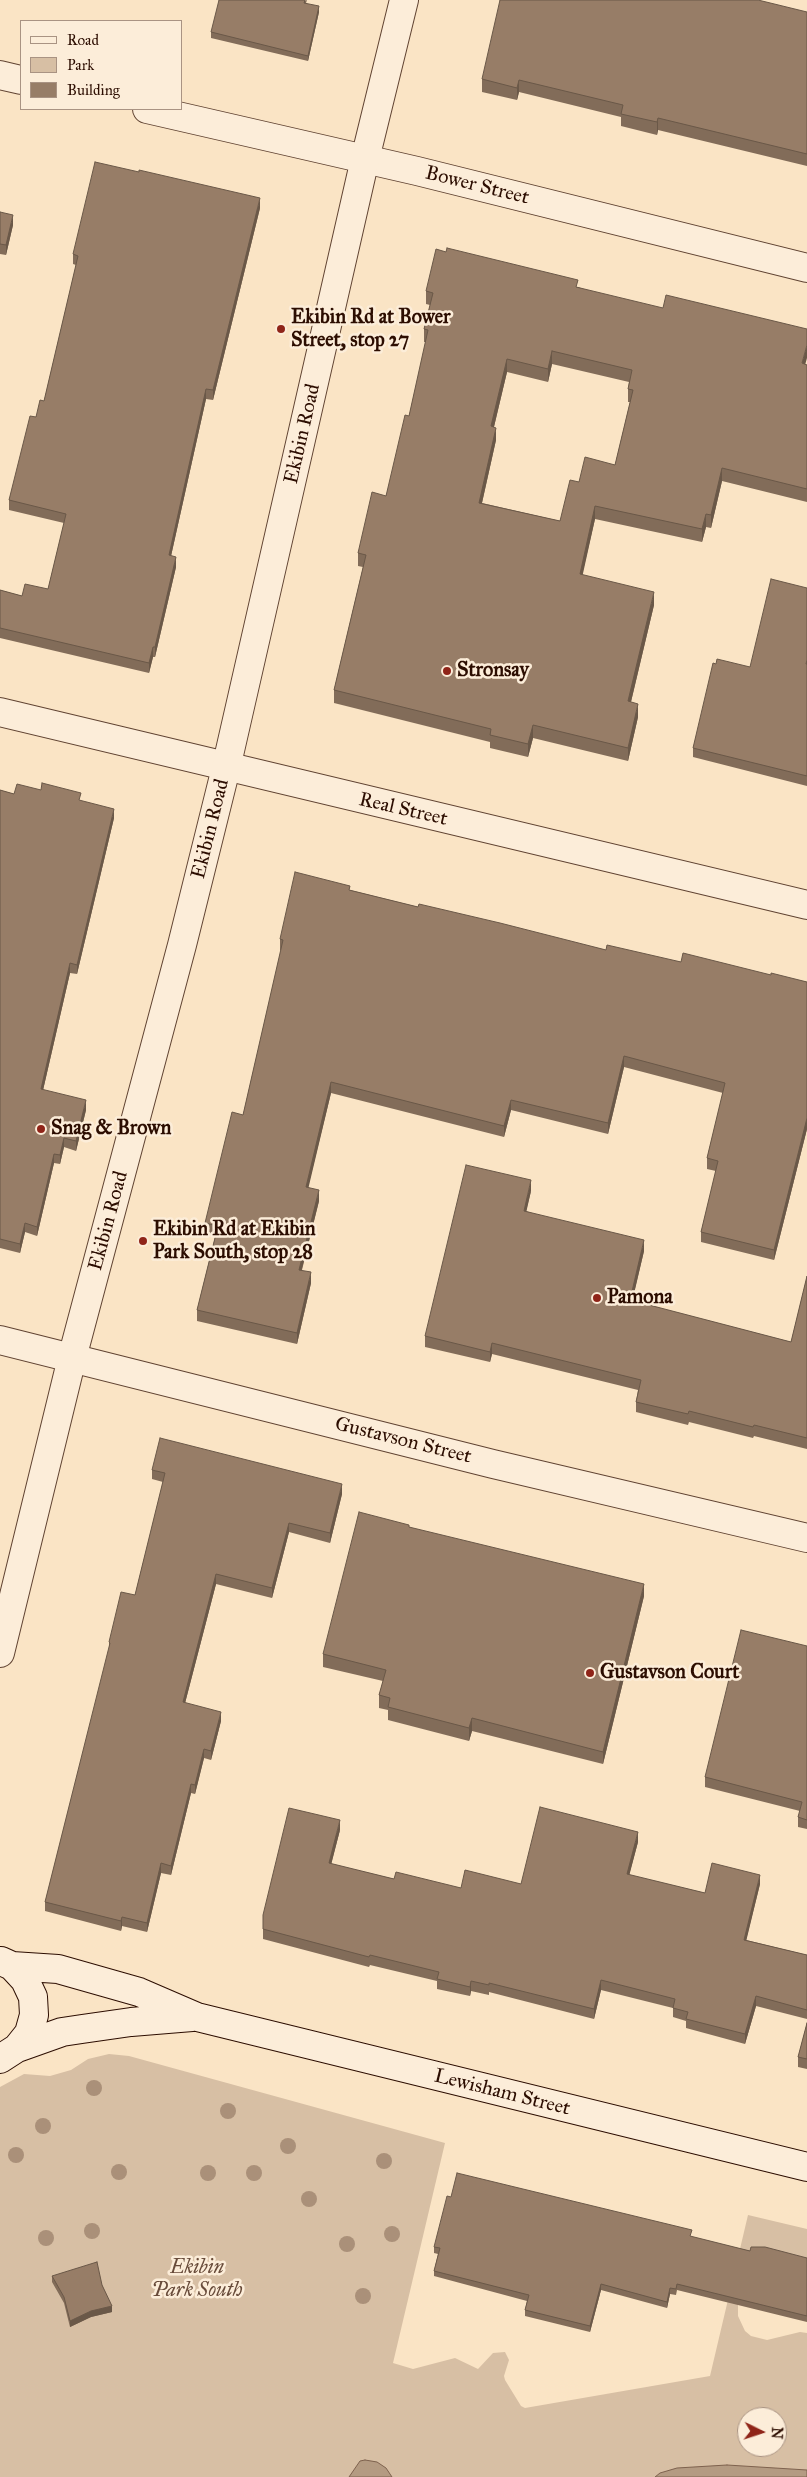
<!DOCTYPE html>
<style>
body{margin:0}
#map{position:relative;width:807px;height:2477px;overflow:hidden;background:#fae4c5;font-family:"IM FELL Great Primer",serif}
canvas{display:block}
.legend{position:absolute;left:20px;top:20px;width:162px;height:90px;box-sizing:border-box;background:#fcedd9;border:1px solid #a99383;margin:0;padding:6px 9px;list-style:none;font-size:15px;color:#2c0d01}
.legend li{display:flex;align-items:center;gap:10px;height:25px}
.legend b{width:25px;border:1px solid #a99383}
.north{position:absolute;left:737px;top:2407px;width:50px;height:50px;box-sizing:border-box;background:#fcedd9;border:1px solid #a99383;border-radius:50%;rotate:94deg;font-size:14px;font-weight:700;line-height:20px;text-align:center;color:#2c0d01}
.north::after{content:'';display:block;margin:auto;width:18px;height:22px;background:#8f2418;clip-path:polygon(50% 0,100% 100%,50% 72%,0 100%)}
</style>
<div id="map">
<canvas width="807" height="2477"></canvas>
<ul class="legend">
<li><b style="height:6px;background:#fcedd9"></b>Road</li>
<li><b style="height:14px;background:#d7bfa4"></b>Park</li>
<li><b style="height:14px;background:#977d67"></b>Building</li>
</ul>
<div class="north">N</div>
</div>
<script>
const c = document.querySelector('canvas').getContext('2d');
c.lineJoin = 'round';
function fill(path, color) { c.fillStyle = color; c.fill(path, 'evenodd'); }
const shape = rows => new Path2D(rows.map(r => 'M' + r).join(''));
function strokePath(path, color, width, dash) { c.strokeStyle = color; c.lineWidth = width; c.lineCap = dash ? 'butt' : 'round'; c.setLineDash(dash || []); c.stroke(path); }
function drawText(font, color, halo, rows, align = 'center') {
  c.font = font + ' "IM FELL Great Primer",serif'; c.lineWidth = 5; c.setLineDash([]); c.textBaseline = 'middle'; c.strokeStyle = halo; c.fillStyle = color; for (const [text, x, y, turn = 0] of rows) {
    c.save(); c.translate(x, y); c.rotate((+turn || 0) * Math.PI / 180); c.textAlign = isNaN(turn) ? turn : align; if (halo) c.strokeText(text, 0, 0); c.fillText(text, 0, 0); c.restore();
  }
}
fill(shape([
 [109,2054,129,2056,445,2143,393,2363,413,2369,455,2358,478,2369,493,2353,505,2352,509,2360,504,2376,505,2380,521,2406,525,2408,710,2376,748,2215,807,2229,807,2263,738,2305,738,2316,745,2331,751,2336,767,2340,800,2332,807,2333,807,2477,0,2477,0,2087,24,2074,50,2076,71,2070,88,2059],
 [747,2417,777,2417,777,2447,747,2447]
]), '#d7bfa4');
const water = shape([
 [365,2460,377,2462,386,2468,392,2477,349,2477,360,2461,365,2460],
 [727,2465,807,2470,807,2477,655,2477,660,2473,677,2468,727,2465]
]);
fill(water, '#b49b82');
strokePath(water, '#7e624e', 1);
const minor = shape([
 [0,75,21,80],
 [147,109,417,171,807,268],
 [0,712,807,905],
 [0,1340,493,1464,807,1538]
]);
const tertiary = shape([
 [0,1653,72,1358,182,945,226,768,365,159,404,0]
]);
const secondary = shape([
 [12,1966,58,1969,139,1992,197,2017,807,2167],
 [17,2048,62,2032,82,2029,131,2022,192,2017],
 [0,2059,17,2048,29,2033,34,2015,33,1997,25,1980,12,1966,1,1961]
]);
strokePath(minor, '#604332', 30);
strokePath(tertiary, '#604332', 30);
strokePath(secondary, '#2c0d01', 30);
strokePath(minor, '#fcedd9', 28);
strokePath(tertiary, '#fcedd9', 28);
strokePath(secondary, '#fcedd9', 28);
c.fillStyle = '#aa9079';
for (const [x, y] of [
 [94,2088],
 [228,2111],
 [43,2126],
 [288,2146],
 [16,2155],
 [384,2161],
 [119,2172],
 [208,2173],
 [254,2173],
 [309,2199],
 [92,2231],
 [392,2234],
 [46,2238],
 [347,2244],
 [363,2296]
]) { c.beginPath(); c.arc(x, y, 8, 0, 2 * Math.PI); c.fill(); }
fill(shape([
 [307,0,306,3,319,12,308,61,211,38,211,32],
 [807,12,807,166,658,130,657,135,621,126,621,117,519,92,517,100,482,92,482,79],
 [260,208,213,400,206,399,171,556,176,567,155,657,153,657,149,673,0,638,0,590,22,596,48,589,64,523,9,510,9,500,36,417,44,401,76,265,73,264,73,254],
 [0,212,13,225,6,255,0,254],
 [578,287,807,365,807,502,722,481,711,528,706,527,702,542,595,519,582,575,654,605,631,702,638,717,628,761,533,738,528,757,490,748,490,742,334,703,334,690,363,567,358,566,358,553,386,496,409,416,426,342,424,342,424,329,430,305,426,304,426,291],
 [552,364,629,382,628,389,628,402,630,402,615,465,579,482,560,521,482,503,496,440,494,427,507,372,548,382],
 [807,588,807,786,693,757,693,748,716,664,750,667],
 [0,790,14,794,81,801,114,818,77,974,70,973,43,1090,86,1110,76,1151,64,1147,60,1164,54,1163,37,1236,25,1232,20,1253,0,1248],
 [350,890,418,907,606,950,681,962,771,975,807,982,807,1129,774,1260,701,1242,701,1232,716,1171,707,1169,707,1158,723,1093,624,1067,608,1134,511,1110,504,1137,331,1093,308,1187,319,1201,302,1270,311,1283,297,1344,197,1321,197,1310,215,1237,205,1234,205,1223,243,1115,281,950,280,950,280,939],
 [531,1191,526,1211,644,1251,632,1301,791,1342,807,1276,807,1449,754,1436,753,1438,689,1422,688,1425,636,1412,636,1402,638,1390,492,1354,490,1362,425,1347,425,1336],
 [152,1470,342,1494,330,1543,289,1532,272,1598,216,1584,185,1703,221,1721,211,1760,204,1758,195,1794,191,1793,171,1875,161,1873,147,1932,122,1926,121,1931,45,1911,45,1902,109,1650,109,1642,135,1595,163,1482,152,1479],
 [409,1527,644,1596,603,1764,472,1731,469,1741,388,1720,388,1710,379,1708,379,1695,383,1681,323,1667,323,1654],
 [807,1646,807,1829,798,1827,798,1817,800,1811,705,1787,705,1777],
 [340,1830,331,1864,394,1879,461,1888,521,1884,638,1842,629,1875,705,1893,760,1884,746,1940,807,1955,807,2019,756,2006,745,2044,686,2028,686,2021,673,2017,673,2008,601,1990,594,2019,489,1992,489,1995,471,1991,470,1996,437,1989,437,1981,370,1965,369,1967,263,1939,263,1915],
 [807,2023,807,2069,798,2067,798,2057],
 [692,2237,750,2251,807,2258,807,2322,677,2290,676,2295,670,2294,667,2308,601,2290,590,2332,525,2316,525,2310,527,2301,434,2276,434,2271,438,2254,434,2253,434,2247],
 [52,2276,102,2285,112,2312,91,2317,70,2327,64,2303,52,2282]
]), '#826c59');
fill(shape([
 [319,6,319,12,308,61,308,56],
 [519,80,519,92,517,100,517,88],
 [658,118,658,130,657,135,657,122],
 [260,198,260,208,213,400,213,390],
 [13,215,13,225,6,255,6,245],
 [807,345,807,358,802,376,802,363],
 [552,351,552,364,548,382,548,369],
 [507,359,507,372,491,439,491,426],
 [206,389,206,399,169,565,169,555],
 [496,428,496,440,479,516,479,503],
 [722,468,722,481,711,528,711,515],
 [595,506,595,519,580,587,580,574],
 [706,514,706,527,702,542,702,529],
 [176,557,176,567,155,657,155,647],
 [654,592,654,605,628,714,628,701],
 [153,647,153,657,149,673,149,663],
 [638,704,638,717,628,761,628,748],
 [533,725,533,738,528,757,528,744],
 [114,809,114,818,77,974,77,965],
 [70,963,70,973,41,1099,41,1089],
 [624,1056,624,1067,608,1134,608,1123],
 [331,1082,331,1093,306,1198,306,1187],
 [86,1100,86,1110,76,1151,76,1141],
 [511,1100,511,1110,504,1137,504,1126],
 [807,1118,807,1129,774,1260,774,1250],
 [64,1138,64,1147,60,1164,60,1155],
 [54,1154,54,1163,37,1236,37,1227],
 [531,1180,531,1191,524,1222,524,1211],
 [319,1190,319,1201,299,1280,299,1270],
 [25,1223,25,1232,20,1253,20,1244],
 [644,1240,644,1251,630,1311,630,1300],
 [311,1272,311,1283,297,1344,297,1333],
 [492,1343,492,1354,490,1362,490,1352],
 [342,1484,342,1494,330,1543,330,1533],
 [289,1523,289,1532,272,1598,272,1588],
 [216,1574,216,1584,183,1711,183,1702],
 [644,1584,644,1596,603,1764,603,1752],
 [221,1712,221,1721,211,1760,211,1751],
 [472,1718,472,1731,469,1741,469,1728],
 [204,1749,204,1758,195,1794,195,1785],
 [191,1784,191,1793,171,1875,171,1866],
 [340,1820,340,1830,329,1873,329,1863],
 [638,1832,638,1842,627,1884,627,1874],
 [161,1863,161,1873,147,1932,147,1923],
 [760,1875,760,1884,744,1950,744,1940],
 [122,1917,122,1926,121,1931,121,1921],
 [601,1980,601,1990,594,2019,594,2009],
 [471,1981,471,1991,470,1996,470,1987],
 [756,1996,756,2006,745,2044,745,2034],
 [601,2284,601,2290,590,2332,590,2326],
 [670,2288,670,2294,667,2308,667,2302],
 [112,2306,112,2312,91,2317,70,2327,70,2321,91,2311]
]), '#6a5848');
const building = shape([
 [219,0,305,0,304,3,319,6,308,56,211,32,219,0],
 [500,0,758,0,807,12,807,154,658,118,657,122,621,114,623,105,519,80,517,88,482,79,500,0],
 [95,162,139,172,139,170,260,198,213,390,206,389,169,555,176,557,155,647,153,647,149,663,0,628,0,590,22,596,25,584,48,589,66,514,9,500,30,416,36,417,40,400,44,401,78,256,73,254,95,162],
 [0,212,13,215,6,245,0,244,0,212],
 [447,248,578,280,576,287,663,308,666,295,807,329,807,345,802,363,807,365,807,489,722,468,711,515,706,514,702,529,595,506,580,574,654,592,628,701,638,704,628,748,533,725,528,744,490,735,491,729,334,690,366,555,358,553,372,492,386,496,405,415,409,416,428,330,424,329,433,293,426,291,436,249,446,252,447,248],
 [552,351,632,370,628,389,633,390,615,465,585,457,579,482,570,480,560,521,479,503,496,428,491,426,507,359,548,369,552,351],
 [771,579,807,588,807,660,806,664,807,664,807,776,693,748,713,663,716,664,717,659,750,667,771,579],
 [42,783,81,793,79,800,114,809,77,965,70,963,41,1089,86,1100,76,1141,64,1138,60,1155,54,1154,37,1227,25,1223,20,1244,0,1239,0,790,14,794,17,784,41,790,42,783],
 [295,872,350,886,349,890,418,907,419,904,500,923,606,950,607,945,681,962,683,953,771,975,771,973,807,982,807,1118,774,1250,701,1232,718,1161,707,1158,725,1083,624,1056,608,1123,511,1100,504,1126,331,1082,306,1187,319,1190,299,1270,311,1272,297,1333,197,1310,218,1226,205,1223,232,1112,243,1115,283,940,280,939,295,872],
 [466,1165,531,1180,524,1211,644,1240,630,1300,791,1342,807,1276,807,1438,754,1425,753,1427,689,1411,688,1414,636,1402,641,1380,492,1343,490,1352,425,1336,466,1165],
 [160,1438,342,1484,330,1533,289,1523,272,1588,216,1574,183,1702,221,1712,211,1751,204,1749,195,1785,191,1784,171,1866,161,1863,147,1923,122,1917,121,1921,45,1902,110,1643,109,1642,121,1592,135,1595,165,1473,152,1470,160,1438],
 [359,1512,409,1525,409,1527,644,1584,603,1752,472,1718,469,1728,388,1707,390,1698,379,1695,386,1670,323,1654,359,1512],
 [741,1630,807,1646,807,1820,798,1817,802,1802,705,1777,741,1630],
 [540,1807,638,1832,627,1874,705,1893,712,1863,760,1875,744,1940,807,1955,807,2010,756,1996,745,2034,686,2019,688,2012,673,2008,675,1999,601,1980,594,2009,489,1983,489,1985,471,1981,470,1987,437,1979,439,1972,370,1955,369,1957,263,1929,263,1915,289,1808,340,1820,329,1863,394,1879,396,1872,461,1888,465,1870,521,1884,540,1807],
 [807,2023,807,2059,798,2057,807,2023],
 [457,2173,692,2230,690,2236,750,2251,751,2247,765,2247,807,2258,807,2316,677,2284,676,2289,670,2288,667,2302,601,2284,590,2326,525,2310,529,2295,434,2271,440,2248,434,2247,447,2196,451,2197,457,2173],
 [97,2262,102,2285,112,2306,91,2311,70,2321,64,2297,52,2276,97,2262]
]);
fill(building, '#977d67');
strokePath(building, '#6a5848', 1);
for (const [x, y, r, color] of [
 [281,329,5,"#8f2418"],
 [447,671,5,"#8f2418"],
 [41,1129,5,"#8f2418"],
 [143,1241,5,"#8f2418"],
 [597,1298,5,"#8f2418"],
 [590,1673,5,"#8f2418"]
]) { const dot = new Path2D(); dot.arc(x, y, r, 0, 2 * Math.PI); c.fillStyle = color; c.fill(dot); strokePath(dot, '#fcedd9', 2); }
drawText('20px', '#2c0d01', '#fcedd9', [
 ["Bower Street",477,186,14],
 ["Ekibin Road",303,434,-77],
 ["Real Street",403,810,13],
 ["Ekibin Road",211,829,-76],
 ["Ekibin Road",109,1221,-75],
 ["Gustavson Street",403,1441,14],
 ["Lewisham Street",502,2093,14]
]);
drawText('bold 20px', '#2c0d01', '#fcedd9', [
 ["Ekibin Rd at Bower",291,318],
 ["Street, stop 27",291,341],
 ["Stronsay",457,671],
 ["Snag & Brown",51,1129],
 ["Ekibin Rd at Ekibin",153,1230],
 ["Park South, stop 28",153,1253],
 ["Pamona",607,1298],
 ["Gustavson Court",600,1673]
], 'left');
drawText('italic 20px', '#684b3a', '#fcedd9', [
 ["Ekibin",197,2268],
 ["Park South",197,2291]
]);
</script>
